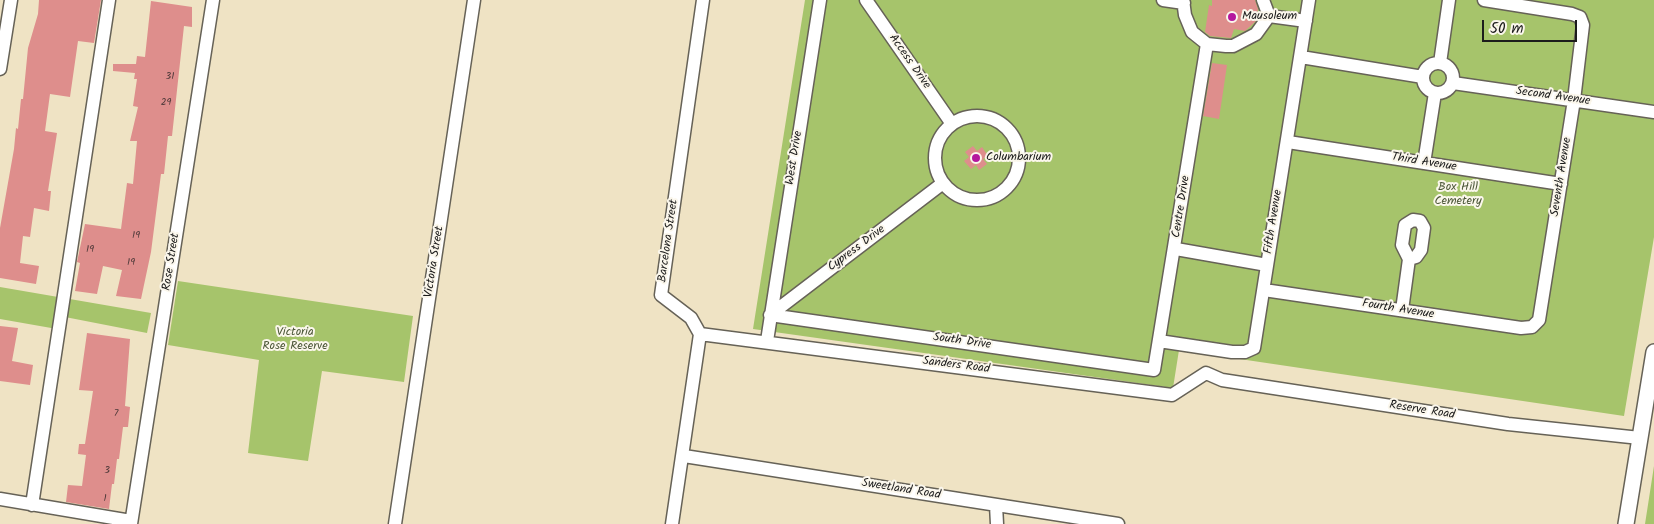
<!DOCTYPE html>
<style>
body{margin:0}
#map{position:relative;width:1654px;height:524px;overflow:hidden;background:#efe3c4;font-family:Kalam,sans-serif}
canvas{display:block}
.scale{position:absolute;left:1482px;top:20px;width:95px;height:22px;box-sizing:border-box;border:2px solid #1c1c1c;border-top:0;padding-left:6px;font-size:15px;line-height:18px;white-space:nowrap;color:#1c1c1c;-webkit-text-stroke:4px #fbf7ec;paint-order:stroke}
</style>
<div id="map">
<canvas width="1654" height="524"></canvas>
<div class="scale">50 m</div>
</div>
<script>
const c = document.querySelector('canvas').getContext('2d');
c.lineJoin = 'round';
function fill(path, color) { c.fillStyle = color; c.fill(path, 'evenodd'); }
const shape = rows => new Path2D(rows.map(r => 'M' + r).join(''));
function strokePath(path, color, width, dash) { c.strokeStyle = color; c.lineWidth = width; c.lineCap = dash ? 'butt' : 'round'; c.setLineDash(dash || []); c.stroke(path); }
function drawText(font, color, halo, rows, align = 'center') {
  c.font = font + ' Kalam,sans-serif'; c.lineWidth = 4; c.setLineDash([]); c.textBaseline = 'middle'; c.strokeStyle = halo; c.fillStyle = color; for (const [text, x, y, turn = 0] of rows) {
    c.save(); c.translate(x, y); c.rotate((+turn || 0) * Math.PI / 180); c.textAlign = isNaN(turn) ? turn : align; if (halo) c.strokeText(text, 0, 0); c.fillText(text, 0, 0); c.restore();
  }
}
fill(shape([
 [805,0,1654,0,1654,237,1624,416,1179,350,1173,388,753,329],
 [178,281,413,316,404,382,322,371,308,461,248,453,259,360,168,345],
 [0,287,151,313,147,333,65,317,57,329,0,319],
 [1654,466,1654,524,1645,524]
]), '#a6c46b');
fill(shape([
 [39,0,101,0,94,43,78,41,70,97,50,94,45,131,57,133,48,191,51,191,49,211,34,208,30,237,23,236,20,263,39,266,36,284,0,278,0,228,14,149,16,128,18,129,21,99,23,99,28,48,38,14],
 [1212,0,1255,0,1258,9,1256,21,1245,31,1234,29,1231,38,1210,36,1205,32,1209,5,1212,6],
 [151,1,192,7,192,27,184,26,172,136,168,136,164,174,161,174,151,252,141,299,116,296,122,270,103,266,97,294,75,291,80,263,77,262,85,224,121,229,127,183,133,184,137,141,130,141,138,107,133,106,137,79,134,79,135,73,113,71,113,64,136,64,137,56,145,57],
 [1212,63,1227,65,1219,119,1203,116],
 [973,146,977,151,982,147,988,156,983,159,987,164,979,170,976,165,971,169,964,161,969,157,965,152],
 [0,326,18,328,12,361,33,365,30,385,0,381],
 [87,333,130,339,125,406,130,407,128,427,123,427,119,459,117,459,114,484,112,484,109,509,66,502,68,485,82,486,86,455,78,454,79,444,85,444,93,391,79,390]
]), '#de8e8c');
const minor = shape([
 [866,0,952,124],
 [1163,0,1184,3],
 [1183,0,1185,15,1192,32,1207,44,1226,46,1233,46,1256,34,1269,16,1263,0],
 [1269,16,1306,21],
 [1301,57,1423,77],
 '1423 78a15 15 0 1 1 30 0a15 15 0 1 1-30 0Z',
 [1440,63,1449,0],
 [0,69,11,0],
 [1453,83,1654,112],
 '935 158a42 42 0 1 1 84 0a42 42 0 1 1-84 0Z',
 [1288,142,1561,184],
 [1424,163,1435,93],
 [1176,249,1267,265],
 [1264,290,1521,328,1532,327,1539,320,1574,100,1583,25,1580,17,1572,14,1484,0],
 [1402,310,1409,259,1402,245,1405,225,1413,220,1420,221,1424,228,1421,250,1416,257,1409,259],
 [770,315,1154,370,1207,44],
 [770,315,943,183],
 [700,334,1172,395,1206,373,1222,380,1508,424,1640,438],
 [767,341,820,0],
 [1159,341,1232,352,1245,352,1254,348,1309,0],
 [684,456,1118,524],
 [0,499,131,521],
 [32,505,109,0],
 [996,505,997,524],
 [131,524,213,0],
 [395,524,474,0],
 [672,524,700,334,691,318,661,295,703,0]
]);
const major = shape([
 [1626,524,1654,352]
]);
strokePath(minor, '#666257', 15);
strokePath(major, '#666257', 18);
strokePath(minor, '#fff', 12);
strokePath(major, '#fff', 15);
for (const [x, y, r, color] of [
 [1232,17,5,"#b5179e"],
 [976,158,5,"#b5179e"]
]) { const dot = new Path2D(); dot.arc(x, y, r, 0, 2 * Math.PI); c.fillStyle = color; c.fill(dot); strokePath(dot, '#fbf7ec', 2); }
drawText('10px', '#4c3838', null, [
 ["31",170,77],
 ["29",166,103],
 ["19",136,236],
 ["19",90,250],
 ["19",131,263],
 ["7",116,414],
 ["3",107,471],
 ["1",105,499]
]);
drawText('12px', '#1c1c1c', '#fbf7ec', [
 ["Mausoleum",1242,17],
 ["Columbarium",986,158]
], 'left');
drawText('12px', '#1c1c1c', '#fbf7ec', [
 ["Access Drive",909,62,55],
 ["Second Avenue",1553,97,8],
 ["West Drive",795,158,-81],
 ["Third Avenue",1424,163,9],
 ["Seventh Avenue",1562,177,-81],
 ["Centre Drive",1182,207,-81],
 ["Fifth Avenue",1274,222,-81],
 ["Barcelona Street",669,241,-82],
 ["Cypress Drive",857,249,-37],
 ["Rose Street",172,262,-81],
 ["Victoria Street",435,262,-81],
 ["Fourth Avenue",1398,310,9],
 ["South Drive",962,342,8],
 ["Sanders Road",956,366,7],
 ["Reserve Road",1422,411,9],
 ["Sweetland Road",901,490,9]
]);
drawText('12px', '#4c5738', '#fbf7ec', [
 ["Box Hill",1458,188],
 ["Cemetery",1458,202],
 ["Victoria",295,333],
 ["Rose Reserve",295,347]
]);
</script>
